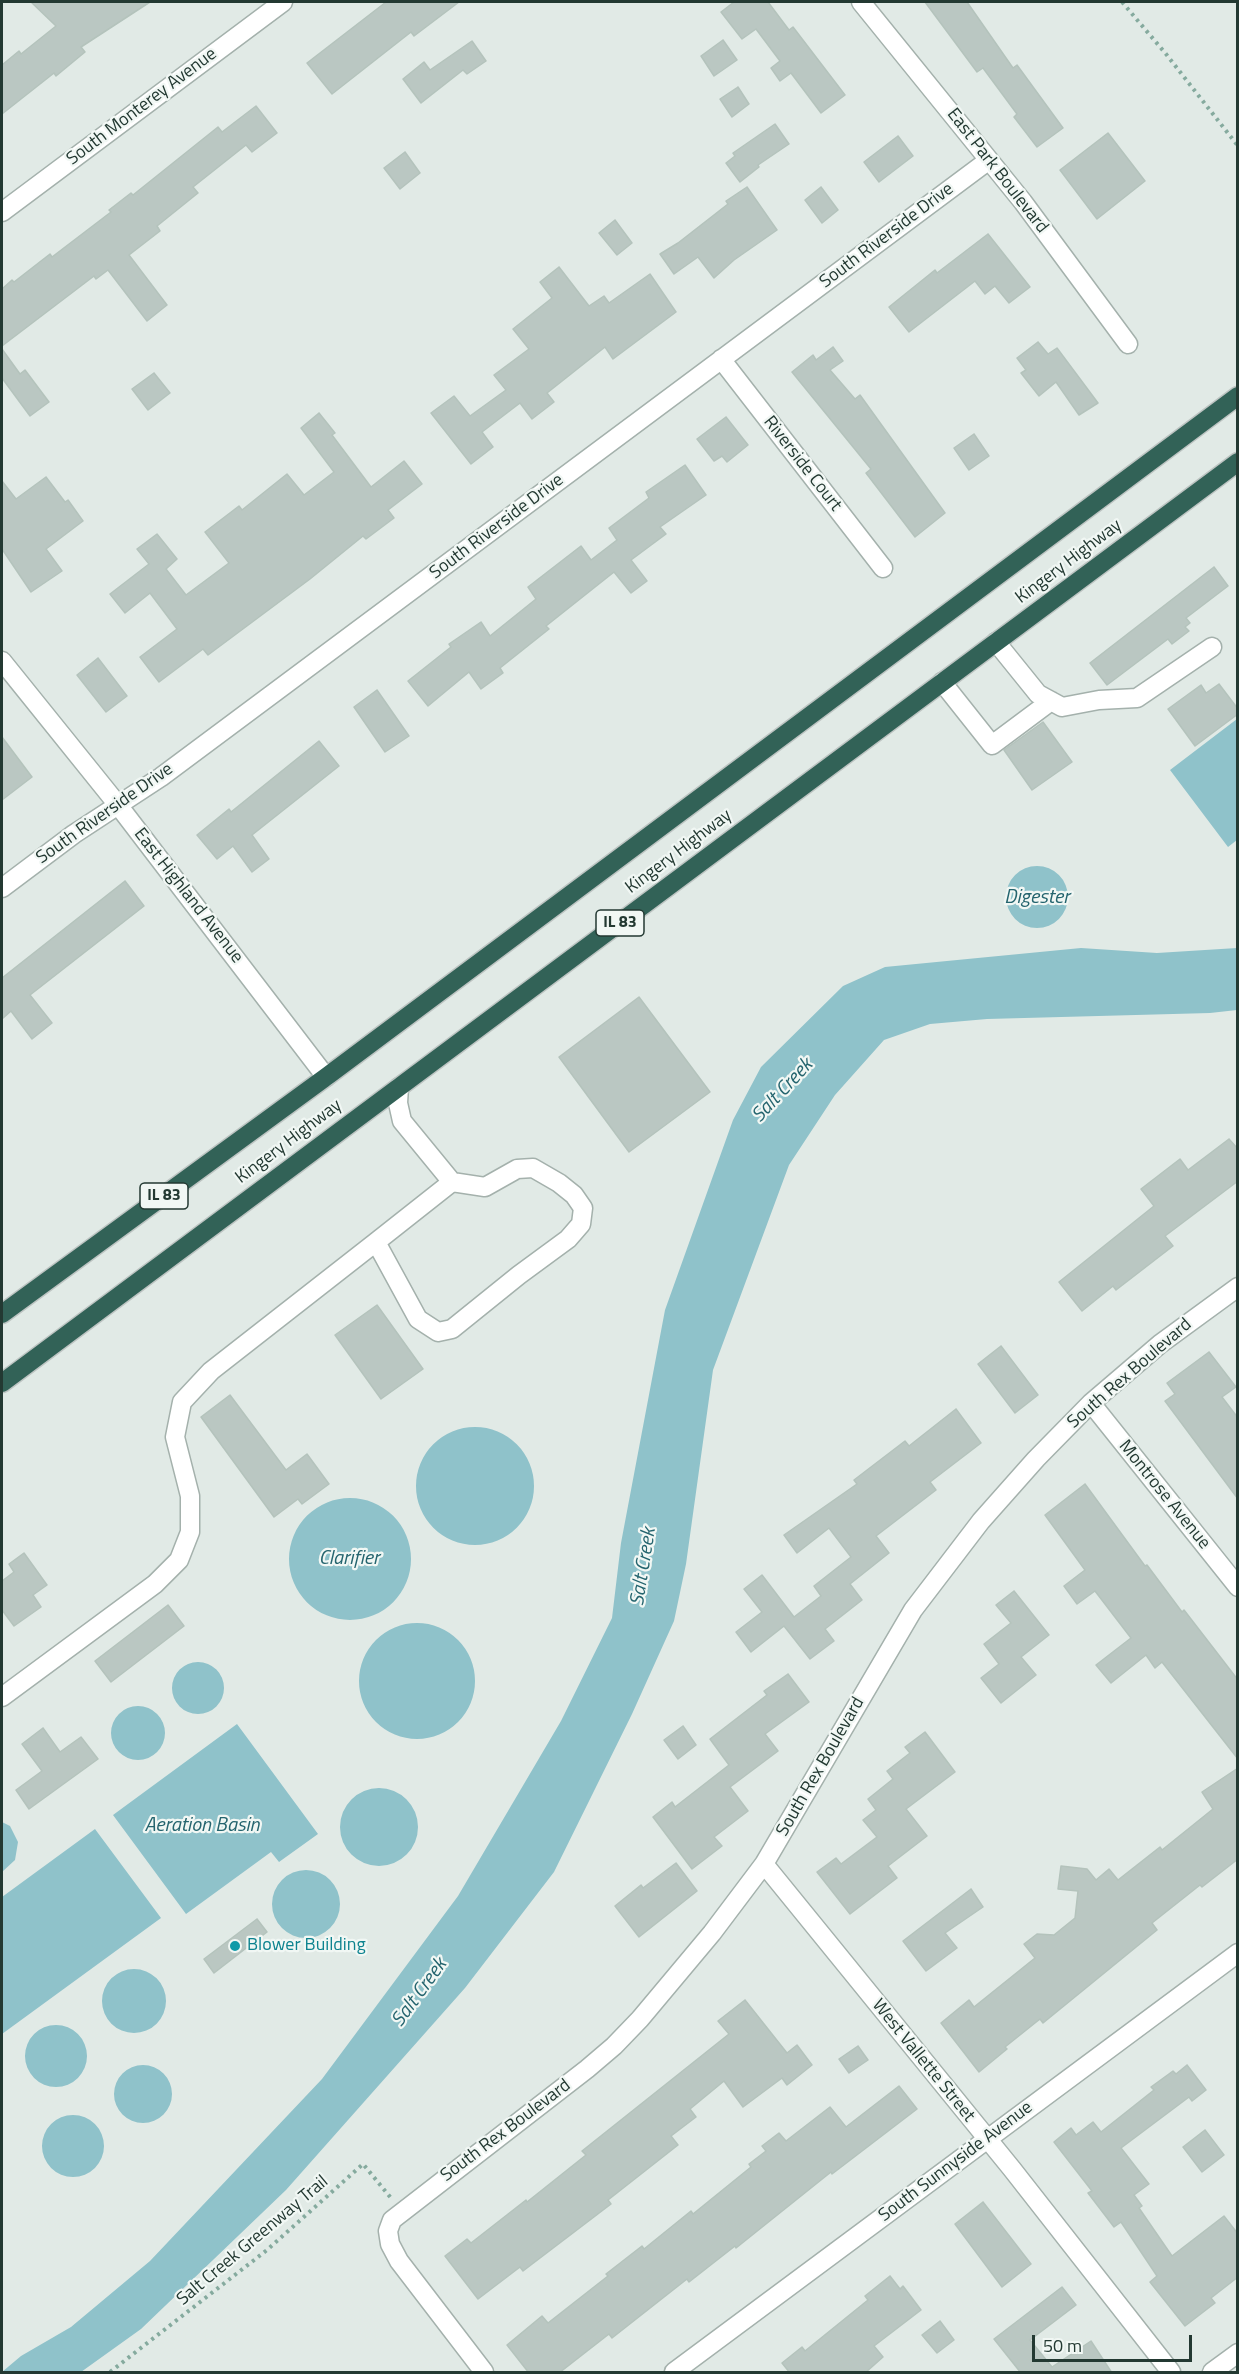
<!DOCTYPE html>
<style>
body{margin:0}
#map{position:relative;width:1239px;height:2374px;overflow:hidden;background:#e1eae6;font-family:"Titillium Web",sans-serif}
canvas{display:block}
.frame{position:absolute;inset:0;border:3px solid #233932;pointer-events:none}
.scale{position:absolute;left:1032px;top:2335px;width:160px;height:27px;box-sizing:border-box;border:3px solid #233932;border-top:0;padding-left:8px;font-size:18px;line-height:21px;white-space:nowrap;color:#233932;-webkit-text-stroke:4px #f1f7f4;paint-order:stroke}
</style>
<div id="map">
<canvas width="1239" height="2374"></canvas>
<div class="frame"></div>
<div class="scale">50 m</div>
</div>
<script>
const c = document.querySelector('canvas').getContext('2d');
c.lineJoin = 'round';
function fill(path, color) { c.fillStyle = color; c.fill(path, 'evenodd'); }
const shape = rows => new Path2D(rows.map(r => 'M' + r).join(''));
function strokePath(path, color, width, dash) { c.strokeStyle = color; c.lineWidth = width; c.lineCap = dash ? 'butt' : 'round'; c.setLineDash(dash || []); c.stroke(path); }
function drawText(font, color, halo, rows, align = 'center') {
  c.font = font + ' "Titillium Web",sans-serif'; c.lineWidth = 4.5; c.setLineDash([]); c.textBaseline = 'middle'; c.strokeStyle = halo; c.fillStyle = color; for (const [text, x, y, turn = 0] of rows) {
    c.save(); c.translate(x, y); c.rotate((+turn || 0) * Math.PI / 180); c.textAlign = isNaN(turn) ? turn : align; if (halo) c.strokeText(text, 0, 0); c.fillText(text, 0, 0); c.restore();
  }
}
fill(shape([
 [1237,719,1237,840,1228,847,1170,770],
 '1006 897a31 31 0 1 1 62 0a31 31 0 1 1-62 0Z',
 [1081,948,1157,953,1237,948,1237,1010,1210,1013,987,1019,930,1024,884,1040,835,1095,789,1165,713,1370,686,1564,674,1621,632,1714,554,1872,465,1988,286,2190,141,2329,81,2372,2,2372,21,2356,71,2327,150,2261,322,2079,458,1896,561,1721,612,1618,621,1543,665,1310,733,1120,761,1067,843,986,885,967],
 '416 1486a59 59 0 1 1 118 0a59 59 0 1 1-118 0Z',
 '289 1559a61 61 0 1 1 122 0a61 61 0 1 1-122 0Z',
 '359 1681a58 58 0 1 1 116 0a58 58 0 1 1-116 0Z',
 '172 1688a26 26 0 1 1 52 0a26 26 0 1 1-52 0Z',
 '111 1733a27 27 0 1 1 54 0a27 27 0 1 1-54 0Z',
 [237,1724,318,1834,279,1862,271,1852,186,1914,113,1815],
 '340 1827a39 39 0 1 1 78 0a39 39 0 1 1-78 0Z',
 [2,1822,10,1826,18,1842,15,1860,2,1872],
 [95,1829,161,1918,2,2034,2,1897],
 '272 1904a34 34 0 1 1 68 0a34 34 0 1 1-68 0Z',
 '102 2001a32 32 0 1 1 64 0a32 32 0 1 1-64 0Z',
 '25 2056a31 31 0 1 1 62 0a31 31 0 1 1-62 0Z',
 '114 2094a29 29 0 1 1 58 0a29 29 0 1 1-58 0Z',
 '42 2146a31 31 0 1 1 62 0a31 31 0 1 1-62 0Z'
]), '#8fc2ca');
const building = shape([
 [31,2,150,2,81,47,85,52,56,76,54,73,2,114,2,65,19,51,21,54,56,26,31,2],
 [386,2,459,2,414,36,411,32,332,94,307,63,386,2],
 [734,2,768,2,789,30,793,27,845,95,821,113,791,73,780,81,771,68,780,61,756,29,742,39,721,12,734,2],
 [925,2,967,2,1013,68,1017,65,1063,128,1037,147,1014,117,1017,114,983,68,977,72,925,2],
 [723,40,737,60,714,76,701,56,723,40],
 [472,41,486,61,467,74,463,70,421,103,403,79,424,62,430,70,472,41],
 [738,87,749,104,732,117,720,99,738,87],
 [256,106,277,133,252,152,246,145,193,187,198,193,157,226,160,231,129,255,167,305,147,321,108,270,96,279,94,276,2,346,2,289,12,280,14,282,50,254,52,257,111,212,109,210,131,193,133,195,218,127,222,132,256,106],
 [775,124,789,144,758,165,759,167,740,182,726,163,735,156,733,153,775,124],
 [1108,133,1145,181,1097,219,1060,170,1108,133],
 [898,136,913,156,879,182,864,162,898,136],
 [405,152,420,173,400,189,384,168,405,152],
 [747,187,777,230,734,260,714,278,698,257,674,274,660,254,678,243,728,204,726,201,747,187],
 [821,187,838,210,822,223,805,200,821,187],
 [615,220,632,243,617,255,599,233,615,220],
 [988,234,1030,287,1009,303,995,286,985,294,975,281,909,332,889,307,935,270,937,273,988,234],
 [559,267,589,306,604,296,609,303,650,274,676,312,613,359,605,347,547,393,554,402,532,419,520,403,482,432,493,447,471,464,431,413,454,396,470,416,506,390,494,375,529,349,513,329,552,298,540,282,559,267],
 [1038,342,1048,354,1057,348,1098,403,1079,415,1056,382,1039,396,1021,373,1026,370,1017,358,1038,342],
 [833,347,843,361,830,370,855,399,860,395,945,513,915,537,866,473,871,469,792,372,813,355,816,360,833,347],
 [2,349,20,374,25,370,49,402,30,416,2,378,2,349],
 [154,373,170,393,148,410,132,389,154,373],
 [319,413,335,433,332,435,371,487,404,461,422,484,388,510,394,518,366,539,363,536,310,579,208,655,203,649,159,682,140,657,177,629,150,593,125,613,110,594,149,564,137,549,157,534,177,559,166,569,186,595,229,563,205,532,239,506,242,510,287,474,304,495,334,472,301,428,319,413],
 [726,417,748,445,727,462,722,456,714,461,697,439,726,417],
 [974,434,989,456,969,470,954,448,974,434],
 [685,465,706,495,660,527,666,534,631,560,647,581,631,593,614,572,546,626,549,629,500,668,503,673,481,689,469,672,428,706,408,681,451,647,449,644,481,622,490,636,536,599,528,587,581,546,591,560,617,540,609,528,649,498,646,492,685,465],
 [46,477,65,502,68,500,83,521,46,549,62,571,31,592,2,549,2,481,16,499,46,477],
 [1214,567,1228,586,1186,618,1190,623,1185,627,1189,631,1172,644,1168,639,1107,685,1090,663,1214,567],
 [98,658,127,696,106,712,77,675,98,658],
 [1219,684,1238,709,1238,714,1195,746,1168,709,1201,685,1206,693,1219,684],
 [377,690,409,736,385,752,354,707,377,690],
 [1043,722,1072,762,1032,790,1004,750,1043,722],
 [2,737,32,777,2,800,2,737],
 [319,741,339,766,252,835,269,859,252,872,233,846,217,859,197,835,229,809,231,812,319,741],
 [125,881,144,906,30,995,52,1023,32,1039,11,1011,2,1019,2,978,125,881],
 [639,997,710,1092,629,1152,559,1057,639,997],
 [1229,1139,1238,1149,1238,1181,1165,1236,1173,1246,1116,1290,1113,1286,1082,1311,1059,1282,1154,1206,1141,1189,1180,1159,1188,1170,1229,1139],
 [377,1305,423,1369,381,1399,335,1335,377,1305],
 [1001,1346,1038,1395,1015,1413,978,1364,1001,1346],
 [1209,1352,1236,1387,1222,1397,1238,1418,1238,1499,1165,1401,1175,1394,1167,1383,1209,1352],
 [230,1395,286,1470,307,1454,329,1484,302,1504,298,1499,274,1517,201,1417,230,1395],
 [956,1409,981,1443,930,1482,936,1490,876,1536,889,1553,850,1584,862,1600,825,1629,834,1641,810,1659,784,1626,751,1652,736,1632,762,1612,744,1589,762,1575,794,1617,821,1596,814,1586,851,1557,829,1528,797,1553,784,1535,857,1484,854,1480,905,1441,909,1446,956,1409],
 [1085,1484,1145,1566,1147,1565,1182,1612,1184,1610,1238,1680,1238,1759,1162,1662,1155,1668,1146,1655,1111,1683,1096,1665,1131,1638,1095,1591,1077,1604,1064,1586,1085,1570,1045,1515,1085,1484],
 [24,1553,47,1585,33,1595,41,1607,14,1626,2,1610,2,1581,14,1572,9,1564,24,1553],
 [1014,1591,1049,1635,1021,1657,1036,1675,1001,1703,981,1678,999,1664,984,1644,1011,1623,996,1605,1014,1591],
 [168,1605,184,1626,111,1682,95,1661,168,1605],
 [788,1674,809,1702,765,1734,778,1751,730,1787,748,1811,714,1837,722,1846,692,1869,653,1817,672,1802,675,1807,729,1765,710,1739,767,1695,764,1691,788,1674],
 [683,1726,696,1745,678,1759,664,1740,683,1726],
 [43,1728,60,1752,81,1737,98,1759,29,1809,16,1790,42,1771,22,1744,43,1728],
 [925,1732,955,1772,906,1809,927,1836,888,1866,897,1878,850,1914,817,1872,836,1858,841,1864,877,1837,863,1820,876,1810,868,1799,893,1779,887,1771,910,1753,905,1747,925,1732],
 [1238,1768,1238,1859,1202,1887,1200,1885,1152,1923,1157,1930,1043,2023,1040,2019,1005,2047,1007,2049,979,2072,941,2023,969,2000,974,2007,1035,1958,1024,1944,1037,1934,1054,1935,1075,1918,1078,1891,1058,1889,1061,1866,1087,1869,1096,1880,1109,1869,1118,1880,1160,1847,1162,1850,1213,1809,1202,1792,1238,1768],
 [676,1863,697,1891,639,1937,615,1906,641,1885,643,1888,676,1863],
 [971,1889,983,1907,945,1933,957,1948,926,1971,903,1941,971,1889],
 [257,1919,267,1932,214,1973,204,1959,257,1919],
 [745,2000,787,2053,797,2045,812,2065,787,2085,782,2078,743,2107,724,2081,690,2109,696,2117,671,2136,678,2145,608,2200,611,2204,523,2271,520,2267,478,2299,445,2256,467,2239,471,2243,526,2200,527,2202,586,2155,582,2151,729,2034,718,2021,745,2000],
 [858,2046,868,2060,849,2073,839,2059,858,2046],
 [1187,2065,1206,2090,1192,2101,1189,2097,1121,2148,1149,2184,1134,2195,1142,2206,1139,2208,1172,2256,1224,2216,1238,2234,1238,2277,1211,2298,1215,2303,1185,2326,1150,2282,1157,2276,1121,2222,1114,2227,1088,2193,1092,2191,1054,2142,1071,2128,1076,2135,1093,2122,1101,2132,1154,2090,1151,2087,1173,2071,1176,2074,1187,2065],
 [899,2086,917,2109,832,2174,831,2172,736,2248,735,2246,689,2282,687,2279,612,2338,609,2334,559,2373,529,2373,507,2345,542,2316,548,2323,608,2276,606,2274,642,2246,644,2249,691,2211,693,2214,751,2167,749,2164,766,2151,762,2146,779,2133,786,2141,830,2107,846,2127,899,2086],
 [1205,2130,1224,2155,1202,2172,1183,2147,1205,2130],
 [983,2202,1031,2264,1002,2287,955,2224,983,2202],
 [890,2276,900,2289,903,2286,921,2310,874,2346,883,2357,865,2373,790,2373,782,2363,802,2347,805,2351,868,2300,865,2296,890,2276],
 [1062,2287,1076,2305,1030,2340,1052,2367,1091,2341,1112,2373,1021,2373,994,2339,1062,2287],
 [940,2321,954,2340,937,2353,922,2335,940,2321]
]);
fill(building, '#bac7c2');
strokePath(building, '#b4c3bc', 1.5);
const minor = shape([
 [861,2,1023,202,1128,344],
 [2,212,283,2],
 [721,359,883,568],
 [996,642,1038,694,1062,707,1099,700,1137,698,1212,647],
 [2,661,118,805,326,1077],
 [942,682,992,745,1051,701],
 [2,888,74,834,161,777,989,160],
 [399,1087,398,1103,402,1121,452,1182,485,1187,517,1169,533,1168,559,1183,574,1195,583,1208,581,1224,568,1239,519,1275,452,1329,438,1332,418,1319,376,1242,452,1182],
 [1091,1403,1238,1587],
 [2,1697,155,1584,179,1560,190,1532,190,1496,175,1437,182,1402,211,1371,376,1242],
 [764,1864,1012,2169,1171,2372],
 [484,2372,399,2261,390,2244,388,2231,392,2220,587,2069,614,2046,640,2019,712,1933,764,1864,913,1610,981,1521,1036,1459,1091,1403,1160,1344,1238,1287],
 [674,2372,1238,1953],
 [1212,2372,1238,2353]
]);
const highway = shape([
 [2,1314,326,1077,1238,396],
 [2,1383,1238,462]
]);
strokePath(minor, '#a4b1ac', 21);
strokePath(highway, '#bdc4c2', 21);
strokePath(shape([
 [1122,2,1166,54,1238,146],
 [110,2372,267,2250,363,2164,391,2198]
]), '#85aa9e', 4, [3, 4.5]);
strokePath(minor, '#fff', 18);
strokePath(highway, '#326257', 18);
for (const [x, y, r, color] of [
 [235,1946,6,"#0f9aa8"]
]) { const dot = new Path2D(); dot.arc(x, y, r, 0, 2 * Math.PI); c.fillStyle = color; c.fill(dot); strokePath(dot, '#f1f7f4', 2); }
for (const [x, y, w] of [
 [620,923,48],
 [164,1196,48]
]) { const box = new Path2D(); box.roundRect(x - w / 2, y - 13, w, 26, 4.5); c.fillStyle = '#f1f7f4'; c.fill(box); strokePath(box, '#233932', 1.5); }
drawText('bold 16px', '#233932', null, [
 ["IL 83",620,923],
 ["IL 83",164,1196]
]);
drawText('18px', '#233932', '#f1f7f4', [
 ["South Monterey Avenue",142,107,-37],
 ["East Park Boulevard",997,171,52],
 ["South Riverside Drive",887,236,-37],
 ["Riverside Court",802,464,52],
 ["South Riverside Drive",497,527,-37],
 ["Kingery Highway",1069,562,-37],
 ["South Riverside Drive",105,814,-35],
 ["Kingery Highway",679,852,-37],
 ["East Highland Avenue",188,896,52],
 ["Kingery Highway",289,1142,-37],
 ["South Rex Boulevard",1130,1374,-41],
 ["Montrose Avenue",1164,1495,51],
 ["South Rex Boulevard",821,1767,-60],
 ["West Vallette Street",923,2061,51],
 ["South Rex Boulevard",506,2131,-37],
 ["South Sunnyside Avenue",956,2162,-37],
 ["Salt Creek Greenway Trail",253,2241,-40]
]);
drawText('18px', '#0d838f', '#f1f7f4', [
 ["Blower Building",247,1946]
], 'left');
drawText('italic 20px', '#24646e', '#f1f7f4', [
 ["Digester",1037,898],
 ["Salt Creek",783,1091,-47],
 ["Clarifier",349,1559],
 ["Salt Creek",644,1567,-81],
 ["Aeration Basin",202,1826],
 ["Salt Creek",420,1993,-54]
]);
</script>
